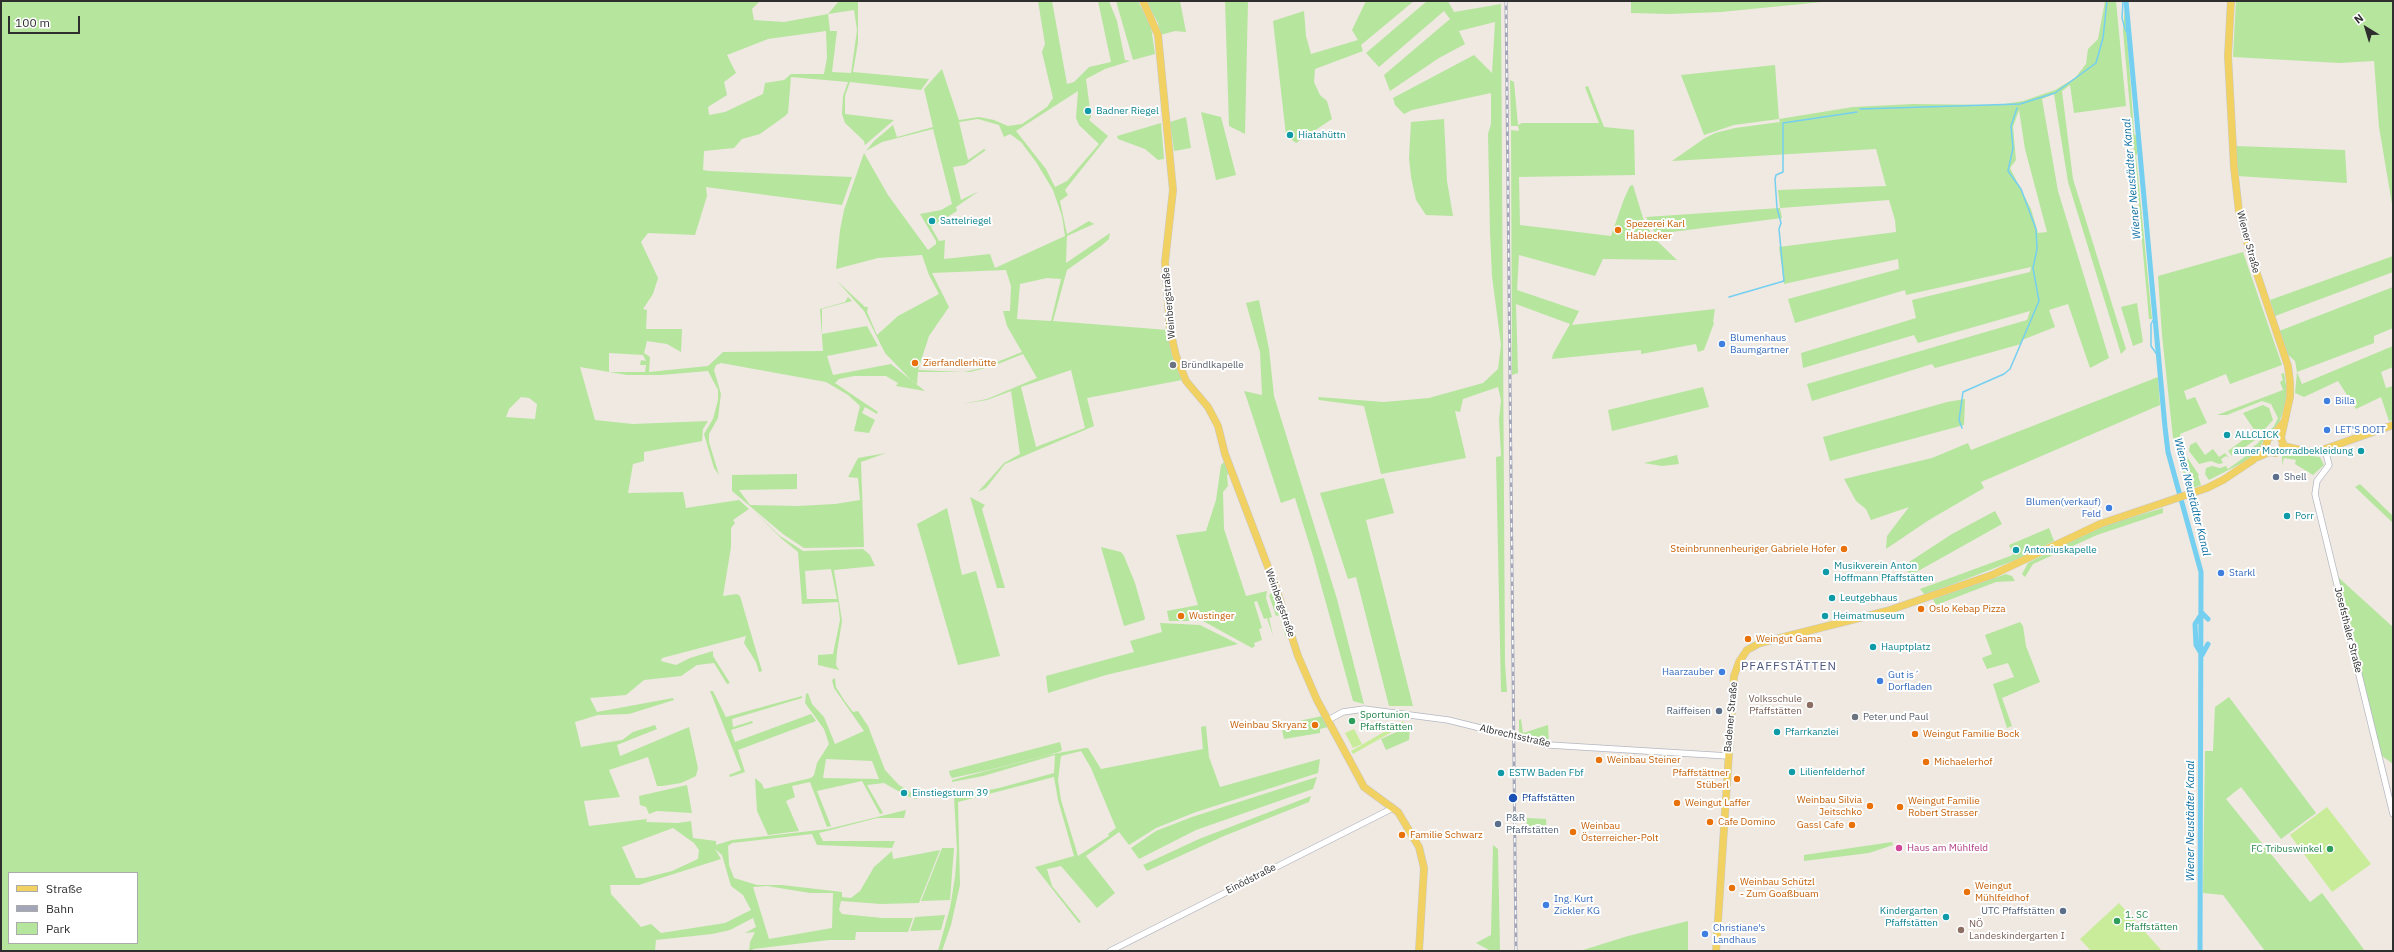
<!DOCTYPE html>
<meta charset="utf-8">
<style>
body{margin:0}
#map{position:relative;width:2394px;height:952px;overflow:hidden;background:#efe9e1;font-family:"IBM Plex Sans",sans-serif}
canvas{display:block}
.frame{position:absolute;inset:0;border:2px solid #2e2e2e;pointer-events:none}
.legend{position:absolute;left:8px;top:872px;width:130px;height:72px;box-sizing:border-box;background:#fff;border:1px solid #ababab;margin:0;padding:5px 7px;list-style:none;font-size:12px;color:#2e2e2e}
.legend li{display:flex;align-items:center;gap:8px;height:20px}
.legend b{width:20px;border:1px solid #ababab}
.north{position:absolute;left:2346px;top:8px;width:40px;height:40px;-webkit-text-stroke:3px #fff;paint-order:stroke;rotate:322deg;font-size:11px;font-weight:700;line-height:16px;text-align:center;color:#2e2e2e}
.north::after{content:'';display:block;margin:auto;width:14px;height:18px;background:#2e2e2e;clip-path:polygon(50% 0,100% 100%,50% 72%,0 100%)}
.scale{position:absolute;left:8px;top:16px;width:72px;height:18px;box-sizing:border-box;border:2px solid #2e2e2e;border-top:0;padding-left:5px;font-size:12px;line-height:14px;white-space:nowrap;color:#2e2e2e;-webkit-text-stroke:3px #fff;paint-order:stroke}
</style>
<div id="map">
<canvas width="2394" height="952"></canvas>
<div class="frame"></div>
<ul class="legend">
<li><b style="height:5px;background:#f2d163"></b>Straße</li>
<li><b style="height:5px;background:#a3a6b8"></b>Bahn</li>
<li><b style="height:11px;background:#b6e59e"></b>Park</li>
</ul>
<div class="north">N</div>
<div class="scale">100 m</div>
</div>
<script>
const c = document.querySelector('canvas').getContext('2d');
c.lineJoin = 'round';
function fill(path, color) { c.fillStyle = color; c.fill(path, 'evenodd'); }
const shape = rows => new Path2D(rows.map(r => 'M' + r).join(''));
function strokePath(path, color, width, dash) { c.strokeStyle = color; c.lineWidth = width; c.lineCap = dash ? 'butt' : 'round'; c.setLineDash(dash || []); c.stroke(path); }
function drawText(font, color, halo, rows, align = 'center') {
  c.font = font + ' "IBM Plex Sans",sans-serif'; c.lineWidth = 4; c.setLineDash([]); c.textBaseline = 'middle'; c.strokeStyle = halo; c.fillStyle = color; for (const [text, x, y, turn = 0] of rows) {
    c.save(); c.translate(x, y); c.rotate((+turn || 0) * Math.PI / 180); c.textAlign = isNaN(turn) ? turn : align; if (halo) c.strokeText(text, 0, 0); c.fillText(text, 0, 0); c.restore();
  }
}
fill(shape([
 [1,1,760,1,752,9,754,20,784,22,828,14,839,1,858,1,858,43,853,72,929,79,921,90,850,82,845,96,845,114,894,120,865,145,864,141,845,123,842,114,843,96,848,82,791,77,788,113,785,116,760,134,742,139,734,148,704,151,703,170,709,171,852,177,842,205,706,187,707,196,695,235,648,233,641,242,658,278,653,294,643,309,647,310,646,329,682,329,681,352,667,344,647,341,644,353,650,357,649,372,708,366,723,352,823,351,820,309,845,302,848,297,852,301,822,309,822,334,867,326,878,346,827,356,833,375,891,364,925,391,896,386,898,383,886,376,854,376,839,379,835,383,878,412,877,414,865,407,862,413,875,420,869,433,854,431,860,406,848,395,826,382,721,363,716,365,714,370,721,394,718,418,709,434,709,442,719,475,714,468,704,434,713,419,718,400,718,390,708,371,661,375,627,375,580,367,595,420,633,424,708,421,703,429,702,441,644,452,644,461,633,464,628,493,683,492,686,508,739,500,749,509,733,520,735,523,731,528,731,547,723,596,737,594,740,596,762,671,759,672,756,662,744,643,746,636,662,658,661,661,676,665,690,658,713,651,713,656,730,683,727,684,714,663,697,665,681,676,644,680,626,695,590,698,597,712,673,698,674,700,629,714,598,715,575,722,581,747,622,740,633,732,655,725,657,729,617,745,620,756,689,727,698,768,696,776,692,778,681,783,662,786,657,786,648,757,609,770,620,797,584,801,589,826,647,819,646,822,678,823,691,821,693,838,716,841,716,845,732,840,828,829,906,810,904,818,877,818,819,833,823,841,895,841,892,848,817,845,812,834,732,843,728,846,729,865,734,878,757,885,782,885,842,892,842,897,851,898,860,891,874,867,892,851,893,859,940,850,919,903,881,904,841,901,839,910,842,914,882,918,913,918,908,932,856,932,855,940,829,940,753,949,752,951,749,951,750,942,755,932,745,933,756,927,753,918,730,930,712,934,656,940,655,951,1,951],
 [854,10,857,30,851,73,832,72,837,31,830,31,828,14],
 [826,31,827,58,824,74,791,74,784,80,765,83,763,94,725,112,709,115,708,107,727,95,724,82,736,73,727,55,768,39],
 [609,353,643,355,646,361,641,360,640,365,646,365,645,372,609,372],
 [521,397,529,398,537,404,535,419,506,417,509,409],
 [673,828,694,843,699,850,698,859,672,871,644,878,636,878,622,847],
 [715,849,722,855,731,886,743,895,751,910,725,923,661,933,651,924,641,927,611,894,610,885,639,885,721,859],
 [9,873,137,873,137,943,9,943],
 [767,886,810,893,833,893,832,928,769,939,753,887],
 [1038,1,1052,1,1067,84,1074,82,1089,67,1111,62,1098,1,1109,1,1117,21,1125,60,1130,61,1105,69,1086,79,1091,117,1089,120,1108,136,1065,190,1068,195,1060,201,1067,234,1089,221,1094,224,1067,236,1066,263,1110,233,1109,239,1101,246,1067,270,1053,321,1168,330,1182,380,1087,398,1094,426,1005,464,986,488,978,492,1004,463,1020,454,1011,391,987,400,962,404,987,399,1037,378,1023,354,993,366,970,372,918,372,917,384,913,382,885,353,864,311,837,281,865,307,868,307,867,312,877,335,898,316,939,294,929,275,922,255,878,258,836,269,840,230,844,210,864,153,888,195,928,250,936,244,936,241,920,214,941,210,952,204,933,129,882,142,866,151,874,141,893,125,897,137,933,127,924,89,942,69,959,120,979,117,994,120,1008,126,1022,124,1047,107,1053,98,1042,52,1045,44],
 [1078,91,1076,118,1079,125,1099,144,1067,181,1055,187,1046,169,1016,131],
 [978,119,999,125,1004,137,1010,134,1021,142,1036,162,1053,190,1062,216,1065,236,995,268,990,254,944,259,945,240,939,241,931,227,957,211,956,207,979,191,961,200,953,167,965,165,986,150,984,149,968,160,959,122],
 [1006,270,1011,286,1010,311,1003,311,1007,326,1022,352,982,368,964,372,918,370,929,336,949,307,932,273],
 [1047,278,1061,279,1051,321,1017,319,1020,284],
 [1071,370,1085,428,1036,447,1021,387],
 [1116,1,1138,1,1151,27,1155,54,1133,60],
 [1146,1,1180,1,1186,32,1175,31,1160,35,1158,23],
 [1225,1,1248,1,1245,134,1229,126],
 [1366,1,1414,1,1361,45,1363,51,1315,69,1314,82,1320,95,1327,101,1332,119,1296,143,1286,135,1273,21,1304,11,1306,36,1311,54,1358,40,1352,30],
 [1427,1,1448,1,1454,12,1501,4,1505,663,1507,692,1501,692,1496,457,1501,456,1499,420,1501,400,1498,387,1463,399,1460,412,1455,411,1466,458,1381,474,1364,406,1319,400,1318,397,1384,402,1429,398,1483,383,1498,369,1501,345,1492,276,1490,233,1488,134,1491,124,1491,93,1412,110,1404,114,1395,105,1393,98,1474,55,1492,73,1495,22,1459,31,1465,44,1439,58,1390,91,1384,75,1450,19,1444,11,1379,67,1366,53],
 [1631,1,1832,1,1721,12,1669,14,1631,13],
 [2105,1,2116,1,2126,106,2074,113,2070,85,2062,91,2073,179,2126,349,2121,354,2068,182,2054,94,2042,99,2058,191,2109,358,2090,368,2068,304,2049,310,2055,327,2022,340,2021,344,1935,368,1932,364,1812,401,1807,384,2027,320,2030,311,1918,343,1914,335,1803,368,1801,353,1916,318,1912,300,2030,272,2031,267,1906,295,1905,290,1795,323,1788,299,1899,269,1898,259,1784,284,1779,247,1896,232,1895,220,1889,200,1780,208,1782,218,1656,234,1646,217,1780,208,1778,190,1886,186,1876,149,1672,161,1705,138,1715,133,1735,128,1780,122,1779,119,1734,125,1704,135,1681,75,1775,65,1779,119,1853,107,1913,104,1998,105,2023,101,2055,90,2075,78,2086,64,2088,49,2098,39],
 [2019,110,2025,149,2047,232,2038,233,2031,209,2010,168,2016,160,2013,127],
 [2236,1,2393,1,2393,210,2379,127,2374,61,2340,63,2233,57],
 [2125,4,2134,133,2137,138,2139,150,2136,156,2152,319,2149,319,2123,31],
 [1510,80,1514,82,1518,125,1522,123,1599,123,1585,87,1588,86,1604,127,1634,130,1635,175,1519,177,1520,225,1611,236,1624,199,1630,186,1633,185,1643,218,1653,237,1677,260,1603,259,1595,276,1519,255,1517,290,1579,311,1572,325,1715,309,1713,322,1714,323,1704,350,1698,352,1696,344,1641,354,1641,350,1552,359,1553,354,1570,324,1516,304,1518,373,1512,375,1511,130,1519,131,1518,126,1511,126],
 [1201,112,1221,117,1236,175,1216,180],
 [1186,117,1191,148,1174,151,1170,122],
 [1444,119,1447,181,1453,216,1426,215,1416,200,1411,177,1409,158,1411,122],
 [1161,123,1164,159,1158,160,1145,149,1118,139,1117,136],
 [2236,146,2345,150,2347,183,2237,176],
 [2243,252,2282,365,2230,384,2226,374,2184,391,2187,400,2195,397,2207,423,2180,434,2185,454,2199,475,2198,476,2201,485,2192,489,2180,466,2173,438,2162,335,2158,276],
 [2393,256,2393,272,2275,316,2270,300],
 [2393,287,2393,328,2374,336,2374,343,2297,372,2302,384,2393,346,2393,367,2381,372,2386,388,2393,386,2393,420,2389,421,2381,397,2356,409,2338,381,2304,397,2295,393,2297,372,2295,361,2287,354,2279,331],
 [1259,300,1269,349,1274,396,1337,599,1364,704,1353,701,1313,556,1295,498,1281,503,1246,396,1244,391,1262,395,1260,352,1246,303],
 [2137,303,2143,342,2133,346,2121,307],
 [2284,373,2287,391,2286,403,2279,423,2265,438,2257,452,2248,460,2209,480,2205,474,2206,468,2212,466,2220,468,2226,466,2228,469,2246,456,2244,453,2257,444,2274,426,2278,418,2271,404,2262,401,2227,415,2217,415,2283,390,2280,382,2283,380,2281,374],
 [2158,377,2160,405,1981,482,1984,488,1929,520,1886,549,1887,536,1909,507,1871,520,1866,509,1856,501,1844,479,1932,458,1968,443,1971,450],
 [1703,387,1709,407,1612,431,1608,410],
 [1965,399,1964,425,1830,461,1823,437,1947,402],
 [2263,405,2269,408,2273,420,2255,440,2241,450,2239,447,2232,452,2232,456,2228,451,2255,431,2243,413],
 [2196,442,2205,455,2213,449,2219,457,2225,453,2229,458,2226,456,2221,459,2223,463,2219,464,2211,461,2199,464,2189,451,2190,445],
 [886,453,861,462,864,547,804,548,783,534,732,491,732,475,797,474,797,489,739,490,750,505,798,506,835,504,860,500,858,478,848,477,858,458],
 [2286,453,2320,457,2324,465,2313,475,2295,464,2296,460,2284,458,2282,465,2282,457],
 [1677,455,1679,464,1662,466,1644,463],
 [1226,460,1230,473,1227,475,1228,486,1223,492,1224,529,1246,596,1267,591,1266,598,1272,617,1269,618,1273,636,1267,618,1264,619,1257,601,1254,602,1262,628,1259,629,1262,640,1254,643,1255,646,1252,648,1203,621,1169,621,1167,611,1198,605,1176,535,1206,531,1216,500,1221,465],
 [1384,478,1394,513,1366,520,1413,706,1389,706,1356,577,1348,579,1320,493],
 [2360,484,2393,516,2393,523,2355,487],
 [970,497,985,505,982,509,1005,588,997,588],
 [947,508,962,575,976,571,1000,656,958,665,917,524],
 [2163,508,2163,513,2097,535,2033,564,2025,577,2022,574,2028,563,2081,536,2109,524],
 [1995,511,2002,524,1911,575,1903,566,1952,534],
 [755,512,780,536,803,551,863,549,870,555,875,566,834,570,842,621,837,652,836,665,839,670,818,665,818,655,833,654,840,620,838,602,802,604,798,552,782,539],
 [831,569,837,599,807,599,805,571],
 [2049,528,2054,541,2018,559,1925,595,1920,589,2013,555,2009,545],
 [1101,547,1121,552,1124,556,1135,583,1145,618,1144,620,1124,626],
 [2006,574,2012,576,2015,581,1996,582,1936,605,1933,599],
 [2338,577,2393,627,2393,764,2382,756],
 [1274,591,1289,634,1288,636,1286,637,1279,615,1276,616,1269,595],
 [2020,622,2023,626,2026,646,2040,682,2002,698,2012,726,2007,728,1993,684,2014,677,2008,663,1987,669,1982,658,1992,654,1985,635],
 [1160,623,1200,625,1238,644,1106,675,1048,693,1046,676,1134,652,1130,641,1162,632],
 [835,678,836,687,844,700,853,712,858,711,868,726,885,770,899,785,919,797,916,799,907,796,884,783,867,785,883,813,880,814,862,781,817,791,831,826,827,827,810,782,792,786,795,797,786,801,799,831,768,835,757,811,755,778,762,784,764,789,811,778,814,775,817,763,829,744,824,729,805,703,806,694,808,693,812,704,824,717,835,744,864,731,834,688,832,680],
 [826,759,872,761,879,779,823,778],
 [710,691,713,691,726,717,802,696,802,698,732,719,733,727,752,721,753,723,731,730,735,742,811,714,816,721,738,750,745,772,730,777,729,775,741,770],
 [2229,697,2316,813,2281,839,2241,787,2226,799,2310,902,2322,893,2365,951,2265,951,2223,895,2203,893,2205,751,2213,751,2215,707],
 [1322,716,1328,727,1320,729,1320,733,1284,739,1281,725],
 [1521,719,1523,733,1548,725,1549,742,1519,735,1519,720],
 [1206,726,1209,757,1220,787,1320,759,1318,773,1196,812,1156,828,1129,845,1119,832,1086,856,1115,893,1097,908,1061,866,1047,869,1052,886,1081,922,1079,923,1035,867,1074,856,1058,800,1054,777,958,802,960,885,951,925,942,951,938,951,950,908,955,877,957,850,954,797,999,788,1054,773,1055,755,983,776,952,782,952,780,1048,755,1085,748,1088,748,1101,769,1203,749,1201,727],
 [1081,751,1091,768,1116,828,1108,834,1109,836,1078,856,1061,800,1058,780,1061,756],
 [1410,726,1409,740,1386,750,1381,739],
 [1060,742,1062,750,1059,752,989,770,952,778,950,775,949,771],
 [1317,777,1313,789,1196,830,1139,859,1131,848,1156,831,1192,817],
 [687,785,692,813,657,811,649,814,646,807,640,805,639,796],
 [1311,796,1309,802,1224,836,1147,871,1143,865,1199,839],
 [1527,818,1546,819,1547,833,1526,831],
 [1892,842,1893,845,1869,853,1804,861,1804,855],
 [1493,845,1498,849,1500,951,1491,951,1476,943,1491,935],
 [942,848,954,848,950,900,921,901],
 [945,915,941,930,910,931,915,917],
 [1688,921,1688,951,1580,951,1628,936]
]), '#b6e59e');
fill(shape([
 [1403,721,1404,725,1353,754,1351,751],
 [1354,729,1362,744,1353,748,1345,733],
 [2327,807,2371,864,2332,892,2290,835],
 [2119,903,2162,951,2091,951,2080,939]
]), '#c9ec9a');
strokePath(shape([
 [2123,1,2122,18,2125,29,2129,36],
 [1860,109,2020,104,2055,93,2096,63,2103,38,2107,1],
 [1729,297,1784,281,1779,229,1781,223,1777,208,1775,179,1776,175,1783,172,1783,123,1857,112],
 [2155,317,2151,324,2151,346,2158,356],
 [1962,428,1959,420,1963,392,2004,374,2010,369,2039,301,2033,268,2037,249,2036,229,2021,189,2008,171,2013,148,2011,126,2017,108]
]), '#75cff0', 1.5);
strokePath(shape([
 [2126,1,2165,427,2168,452,2201,572,2200,951],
 [2208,619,2202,613,2195,624,2196,645,2202,655,2208,644]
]), '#75cff0', 5);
const minor = shape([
 [2325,449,2329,465,2317,481,2315,494,2393,814],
 [1328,720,1343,712,1364,709,1448,720,1549,745,1728,756],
 [1110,951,1393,808]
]);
const major = shape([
 [1143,1,1158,35,1173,190,1165,262,1170,330,1176,356,1186,381,1208,407,1218,426,1225,454,1276,588,1298,656,1317,700,1364,787,1398,812,1419,847,1424,868,1419,951],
 [2231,1,2228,56,2234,167,2239,212,2250,253,2288,366,2290,382,2290,397,2281,438,2283,443,2282,449,2276,453,2269,452,2258,457],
 [2283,446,2310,452,2325,449,2393,425],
 [1716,951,1734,676,1739,662,1747,650,1760,643,1887,611,1992,575,2100,524,2207,488,2223,480,2253,460,2266,446,2268,438,2273,436,2284,422]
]);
strokePath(minor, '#b4b7c1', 7);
strokePath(major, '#c9c9c9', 8);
strokePath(minor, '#fff', 5.5);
strokePath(major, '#f2d163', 7);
const rail = shape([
 [1506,1,1516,951]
]);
strokePath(rail, '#a3a6b8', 3);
strokePath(rail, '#fff', 1.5, [4.5]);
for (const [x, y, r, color] of [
 [1088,111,4,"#0f9aa8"],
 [1290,135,4,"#0f9aa8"],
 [932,221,4,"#0f9aa8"],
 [1618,230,4,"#e8710a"],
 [1722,344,4,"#3f7fe0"],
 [915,363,4,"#e8710a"],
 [1173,365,4,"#6b7280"],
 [2327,401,4,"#3f7fe0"],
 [2327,430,4,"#3f7fe0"],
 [2227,435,4,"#0f9aa8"],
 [2361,451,4,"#0f9aa8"],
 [2276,477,4,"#5c6f8a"],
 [2109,508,4,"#3f7fe0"],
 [2287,516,4,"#0f9aa8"],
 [1844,549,4,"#e8710a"],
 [2016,550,4,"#0f9aa8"],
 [1826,572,4,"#0f9aa8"],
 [2221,573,4,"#3f7fe0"],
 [1832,598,4,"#0f9aa8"],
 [1921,609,4,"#e8710a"],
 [1181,616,4,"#e8710a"],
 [1825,616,4,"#0f9aa8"],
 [1748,639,4,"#e8710a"],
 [1873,647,4,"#0f9aa8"],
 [1722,672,4,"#3f7fe0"],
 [1880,681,4,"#3f7fe0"],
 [1810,705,4,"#8d6e63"],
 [1719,711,4,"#5c6f8a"],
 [1855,717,4,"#6b7280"],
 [1352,721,4,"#2e9e5b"],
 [1315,725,4,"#e8710a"],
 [1777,732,4,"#0f9aa8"],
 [1915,734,4,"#e8710a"],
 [1599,760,4,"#e8710a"],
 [1926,762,4,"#e8710a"],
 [1792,772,4,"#0f9aa8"],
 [1501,773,4,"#0f9aa8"],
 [1737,779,4,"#e8710a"],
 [904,793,4,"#0f9aa8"],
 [1513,798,5,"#1a4fb4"],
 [1677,803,4,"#e8710a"],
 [1870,806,4,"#e8710a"],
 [1900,807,4,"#e8710a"],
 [1710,822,4,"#e8710a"],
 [1498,824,4,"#5c6f8a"],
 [1852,825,4,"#e8710a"],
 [1573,832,4,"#e8710a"],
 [1402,835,4,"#e8710a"],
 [1899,848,4,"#d1479c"],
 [2330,849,4,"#2e9e5b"],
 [1732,888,4,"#e8710a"],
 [1967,892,4,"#e8710a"],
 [1546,905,4,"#3f7fe0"],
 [2063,911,4,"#5c6f8a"],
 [1946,917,4,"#0f9aa8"],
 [2117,921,4,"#2e9e5b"],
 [1961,930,4,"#8d6e63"],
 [1705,934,4,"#3f7fe0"]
]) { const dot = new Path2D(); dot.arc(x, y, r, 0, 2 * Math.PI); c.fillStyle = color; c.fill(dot); strokePath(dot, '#fff', 1.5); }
drawText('10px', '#0d838f', '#fff', [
 ["Badner Riegel",1096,111],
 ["Hiatahüttn",1298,135],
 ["Sattelriegel",940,221],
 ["ALLCLICK",2235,435],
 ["auner Motorradbekleidung",2353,451,"right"],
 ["Porr",2295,516],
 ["Antoniuskapelle",2024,550],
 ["Musikverein Anton",1834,566],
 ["Hoffmann Pfaffstätten",1834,578],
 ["Leutgebhaus",1840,598],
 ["Heimatmuseum",1833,616],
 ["Hauptplatz",1881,647],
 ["Pfarrkanzlei",1785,732],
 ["Lilienfelderhof",1800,772],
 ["ESTW Baden Fbf",1509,773],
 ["Einstiegsturm 39",912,793],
 ["Kindergarten",1938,911,"right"],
 ["Pfaffstätten",1938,923,"right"]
], 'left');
drawText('10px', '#c56008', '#fff', [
 ["Spezerei Karl",1626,224],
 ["Hablecker",1626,236],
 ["Zierfandlerhütte",923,363],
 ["Steinbrunnenheuriger Gabriele Hofer",1836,549,"right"],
 ["Oslo Kebap Pizza",1929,609],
 ["Wustinger",1189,616],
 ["Weingut Gama",1756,639],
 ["Weinbau Skryanz",1307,725,"right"],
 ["Weingut Familie Bock",1923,734],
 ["Weinbau Steiner",1607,760],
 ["Michaelerhof",1934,762],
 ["Pfaffstättner",1729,773,"right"],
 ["Stüberl",1729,785,"right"],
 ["Weinbau Silvia",1862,800,"right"],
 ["Jeitschko",1862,812,"right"],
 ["Weingut Familie",1908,801],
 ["Robert Strasser",1908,813],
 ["Weingut Laffer",1685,803],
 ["Cafe Domino",1718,822],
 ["Gassl Cafe",1844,825,"right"],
 ["Weinbau",1581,826],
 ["Österreicher-Polt",1581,838],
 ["Familie Schwarz",1410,835],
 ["Weinbau Schützl",1740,882],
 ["- Zum Goaßbuam",1740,894],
 ["Weingut",1975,886],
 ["Mühlfeldhof",1975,898]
], 'left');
drawText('10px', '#2e2e2e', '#fff', [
 ["Wiener Straße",2248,242,75],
 ["Weinbergstraße",1169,303,-95],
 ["Weinbergstraße",1280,603,71],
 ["Josefsthaler Straße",2348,630,76],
 ["Badener Straße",1731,717,-85],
 ["Albrechtsstraße",1515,736,13],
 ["Einödstraße",1251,879,-27]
]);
drawText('10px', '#366cbe', '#fff', [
 ["Blumenhaus",1730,338],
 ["Baumgartner",1730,350],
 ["Billa",2335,401],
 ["LET'S DOIT",2335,430],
 ["Blumen(verkauf)",2101,502,"right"],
 ["Feld",2101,514,"right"],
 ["Starkl",2229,573],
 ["Haarzauber",1714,672,"right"],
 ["Gut is´",1888,675],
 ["Dorfladen",1888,687],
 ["Ing. Kurt",1554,899],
 ["Zickler KG",1554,911],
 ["Christiane's",1713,928],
 ["Landhaus",1713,940]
], 'left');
drawText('10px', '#5b616d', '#fff', [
 ["Bründlkapelle",1181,365],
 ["Peter und Paul",1863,717]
], 'left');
drawText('10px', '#4e5e75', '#fff', [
 ["Shell",2284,477],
 ["Raiffeisen",1711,711,"right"],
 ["P&R",1506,818],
 ["Pfaffstätten",1506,830],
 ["UTC Pfaffstätten",2055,911,"right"]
], 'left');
drawText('10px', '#785e54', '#fff', [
 ["Volksschule",1802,699],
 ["Pfaffstätten",1802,711],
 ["NÖ",1969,924,"left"],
 ["Landeskindergarten I",1969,936,"left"]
], 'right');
drawText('10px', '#27864d', '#fff', [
 ["Sportunion",1360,715],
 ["Pfaffstätten",1360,727],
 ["FC Tribuswinkel",2322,849,"right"],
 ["1. SC",2125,915],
 ["Pfaffstätten",2125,927]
], 'left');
drawText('10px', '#164399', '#fff', [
 ["Pfaffstätten",1522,798]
], 'left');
drawText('10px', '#b23c85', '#fff', [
 ["Haus am Mühlfeld",1907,848]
], 'left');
drawText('italic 11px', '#0d6fa3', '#fff', [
 ["Wiener Neustädter Kanal",2132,179,-95],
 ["Wiener Neustädter Kanal",2192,497,76],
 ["Wiener Neustädter Kanal",2191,821,-90]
]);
c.letterSpacing = '1px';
drawText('12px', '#4d5680', '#fff', [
 ["PFAFFSTÄTTEN",1789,667]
]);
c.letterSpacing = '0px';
</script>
